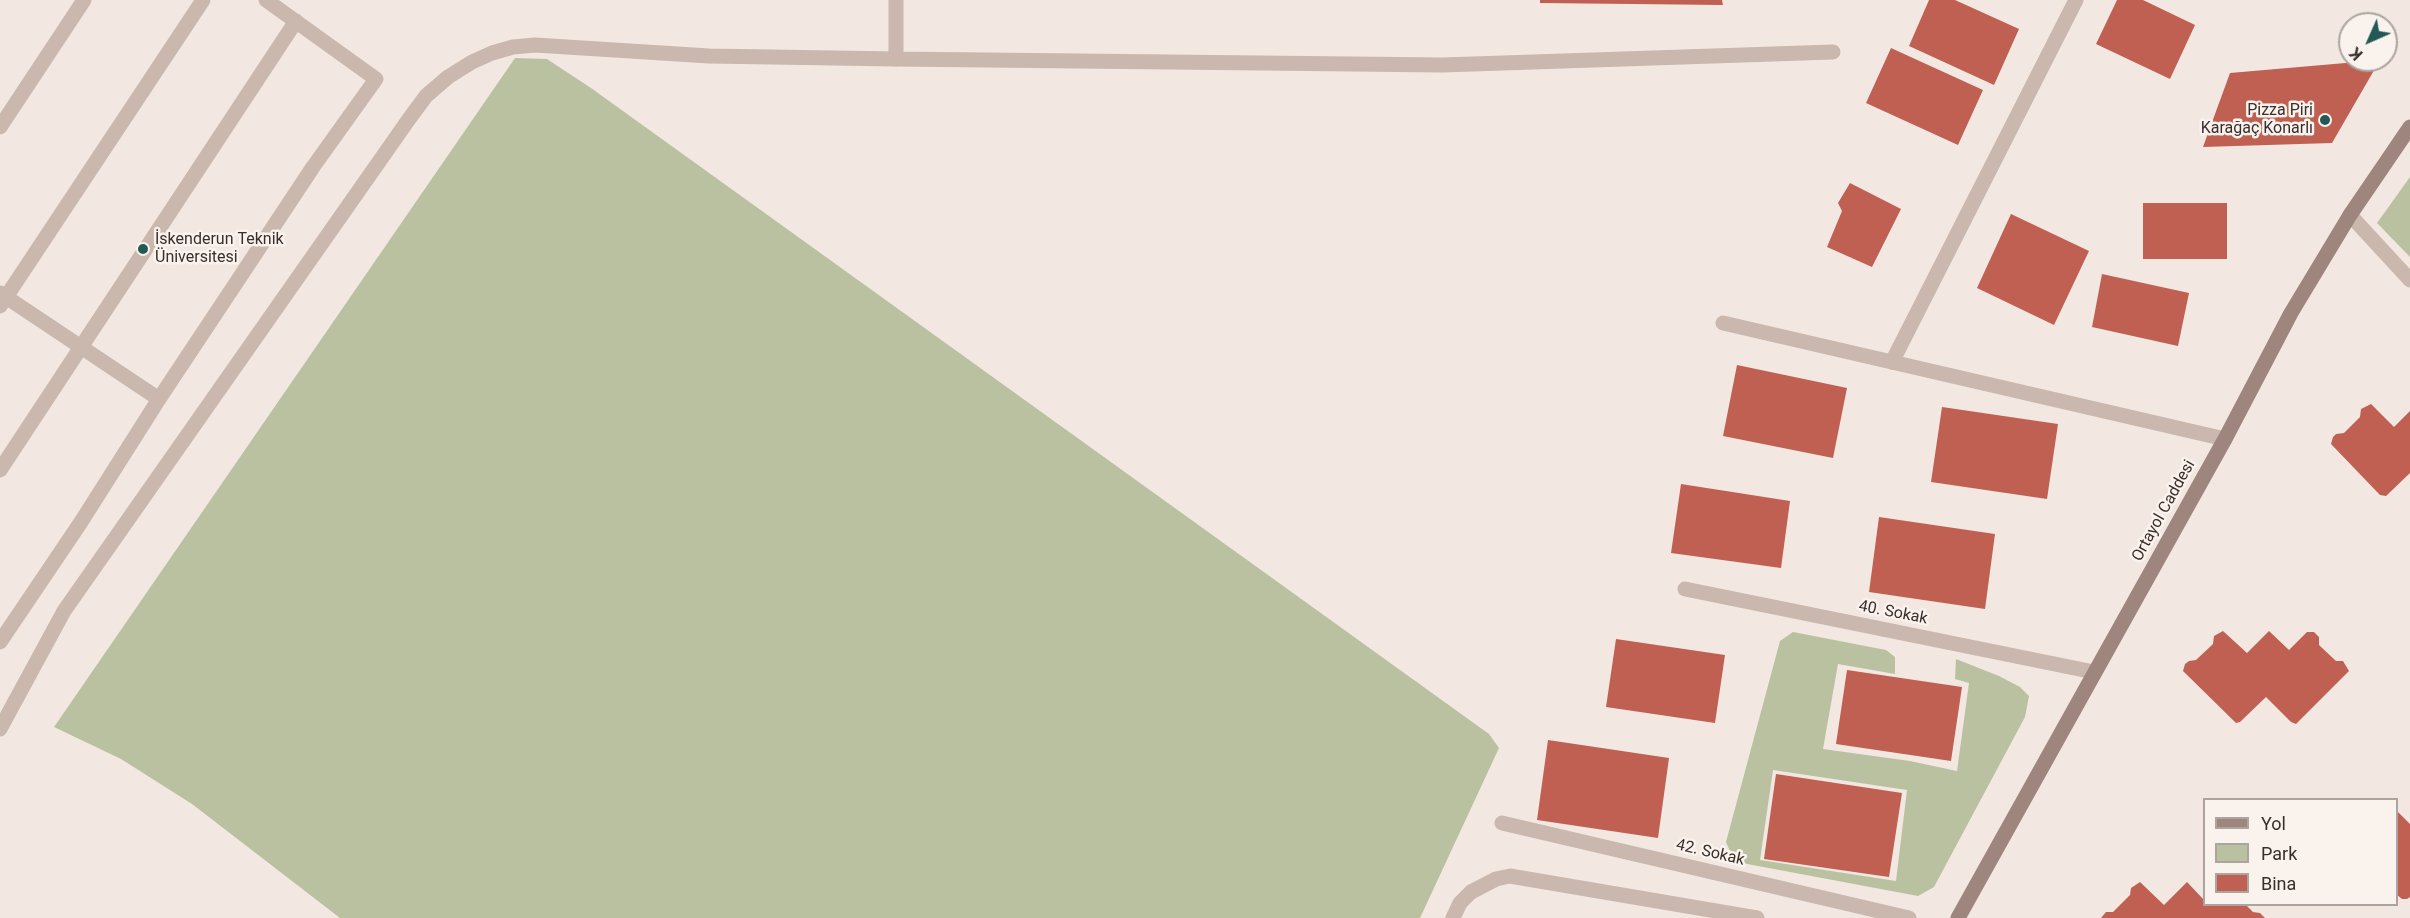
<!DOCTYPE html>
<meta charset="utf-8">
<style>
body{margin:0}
#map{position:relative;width:2410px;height:918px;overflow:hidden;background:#f2e8e1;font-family:Roboto,sans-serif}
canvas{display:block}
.legend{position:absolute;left:2203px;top:798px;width:195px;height:108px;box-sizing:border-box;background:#faf2ed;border:2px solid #ada49f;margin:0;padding:8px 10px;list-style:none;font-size:18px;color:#392e2b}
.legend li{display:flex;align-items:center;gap:12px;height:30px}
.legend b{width:30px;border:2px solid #ada49f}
.north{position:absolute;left:2338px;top:12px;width:60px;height:60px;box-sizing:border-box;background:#faf2ed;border:2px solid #ada49f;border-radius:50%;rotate:225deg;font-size:16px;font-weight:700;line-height:24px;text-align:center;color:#392e2b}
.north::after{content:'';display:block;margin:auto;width:21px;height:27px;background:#235855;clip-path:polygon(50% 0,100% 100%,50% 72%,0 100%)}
</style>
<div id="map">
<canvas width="2410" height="918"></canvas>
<ul class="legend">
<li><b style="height:8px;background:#9e867e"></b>Yol</li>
<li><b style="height:16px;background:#bac1a1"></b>Park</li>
<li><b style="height:16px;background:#bf6052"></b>Bina</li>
</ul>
<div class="north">K</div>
</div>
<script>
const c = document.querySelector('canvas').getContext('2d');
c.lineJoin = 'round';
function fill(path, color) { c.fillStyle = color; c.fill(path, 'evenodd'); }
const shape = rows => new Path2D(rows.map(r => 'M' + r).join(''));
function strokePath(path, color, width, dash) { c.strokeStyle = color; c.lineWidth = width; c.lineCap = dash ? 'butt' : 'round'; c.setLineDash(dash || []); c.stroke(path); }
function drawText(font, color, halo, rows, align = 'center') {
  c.font = font + ' Roboto,sans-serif'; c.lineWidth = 5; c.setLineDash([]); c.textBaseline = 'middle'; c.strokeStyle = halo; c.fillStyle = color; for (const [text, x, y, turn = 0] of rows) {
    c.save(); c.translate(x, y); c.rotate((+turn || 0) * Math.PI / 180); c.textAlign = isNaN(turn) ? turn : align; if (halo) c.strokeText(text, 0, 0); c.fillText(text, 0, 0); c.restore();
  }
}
fill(shape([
 [515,58,547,59,591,88,1489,734,1499,748,1420,918,340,918,192,804,121,759,54,727],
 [2410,177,2410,257,2377,223],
 [1793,632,1886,650,1895,657,1895,674,1838,664,1823,749,1910,761,1957,771,1969,683,1955,679,1956,659,1999,676,2020,687,2029,696,2025,717,1934,887,1918,896,1742,863,1729,849,1726,842,1780,641],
 [1773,770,1907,790,1896,881,1760,860]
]), '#bac1a1');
fill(shape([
 [1540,0,1722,0,1723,5,1540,3],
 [1929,0,1955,0,2019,29,1994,85,1909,46],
 [2117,0,2143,0,2195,25,2170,79,2096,44],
 [1891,48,1983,90,1958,145,1866,103],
 [2380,60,2332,143,2203,147,2230,73],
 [1850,183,1901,209,1872,267,1827,247,1842,211,1838,203],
 [2143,203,2227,203,2227,259,2143,259],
 [2011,214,2089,251,2054,325,1977,288],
 [2102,274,2189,293,2178,346,2092,327],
 [1737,365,1847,388,1833,458,1723,436],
 [2371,404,2394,427,2410,411,2410,473,2386,496,2380,495,2331,444,2333,437,2336,434,2344,433,2360,417,2361,409],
 [1942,407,2058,424,2047,499,1931,482],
 [1681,484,1790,501,1781,568,1671,553],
 [1879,517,1995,534,1985,609,1869,592],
 [2223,631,2247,653,2269,631,2289,650,2307,632,2314,632,2319,637,2319,645,2336,661,2343,661,2349,671,2296,724,2291,722,2266,697,2240,722,2236,723,2183,671,2185,664,2189,661,2196,660,2213,644,2214,636],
 [1616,639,1725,655,1715,723,1606,707],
 [1847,670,1962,687,1951,761,1836,744],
 [1548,740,1669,758,1658,838,1537,820],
 [1776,774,1902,793,1889,877,1764,859],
 [2396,810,2410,824,2410,897,2407,899,2402,899,2396,894],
 [2140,882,2164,905,2187,882,2204,900,2204,904,2245,904,2253,912,2260,913,2265,918,2101,918,2106,912,2113,912,2130,895,2131,888]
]), '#bf6052');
strokePath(shape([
 [0,127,84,0],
 [0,293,159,399],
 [0,306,203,0],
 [1723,323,2225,439],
 [0,470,296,21],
 [1685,589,2094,672],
 [0,642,81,522,159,399,313,167,376,79,266,0],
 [0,729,64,611,409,119,426,96,448,77,472,62,492,53,513,47,535,45,709,56,896,59],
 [1502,823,1909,918],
 [1453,918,1460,903,1471,892,1496,879,1510,876,1757,918]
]), '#cab7ad', 15);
strokePath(shape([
 [896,0,896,59,1443,65,1833,52],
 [2350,215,2410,280],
 [1892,362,2076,0]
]), '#cab7ad', 15);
strokePath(shape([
 [1958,918,2225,439,2291,313,2350,215,2410,127]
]), '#9e867e', 15);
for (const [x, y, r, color] of [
 [2325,120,6,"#235855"],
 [143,249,6,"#235855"]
]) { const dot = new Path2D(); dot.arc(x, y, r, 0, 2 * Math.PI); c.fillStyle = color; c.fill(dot); strokePath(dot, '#faf2ed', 2); }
drawText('16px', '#392e2b', '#faf2ed', [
 ["Pizza Piri",2313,111],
 ["Karağaç Konarlı",2313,129],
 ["İskenderun Teknik",155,240,"left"],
 ["Üniversitesi",155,258,"left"]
], 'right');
drawText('16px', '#392e2b', '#faf2ed', [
 ["Ortayol Caddesi",2164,511,-61],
 ["40. Sokak",1893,613,11],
 ["42. Sokak",1710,853,13]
]);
</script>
